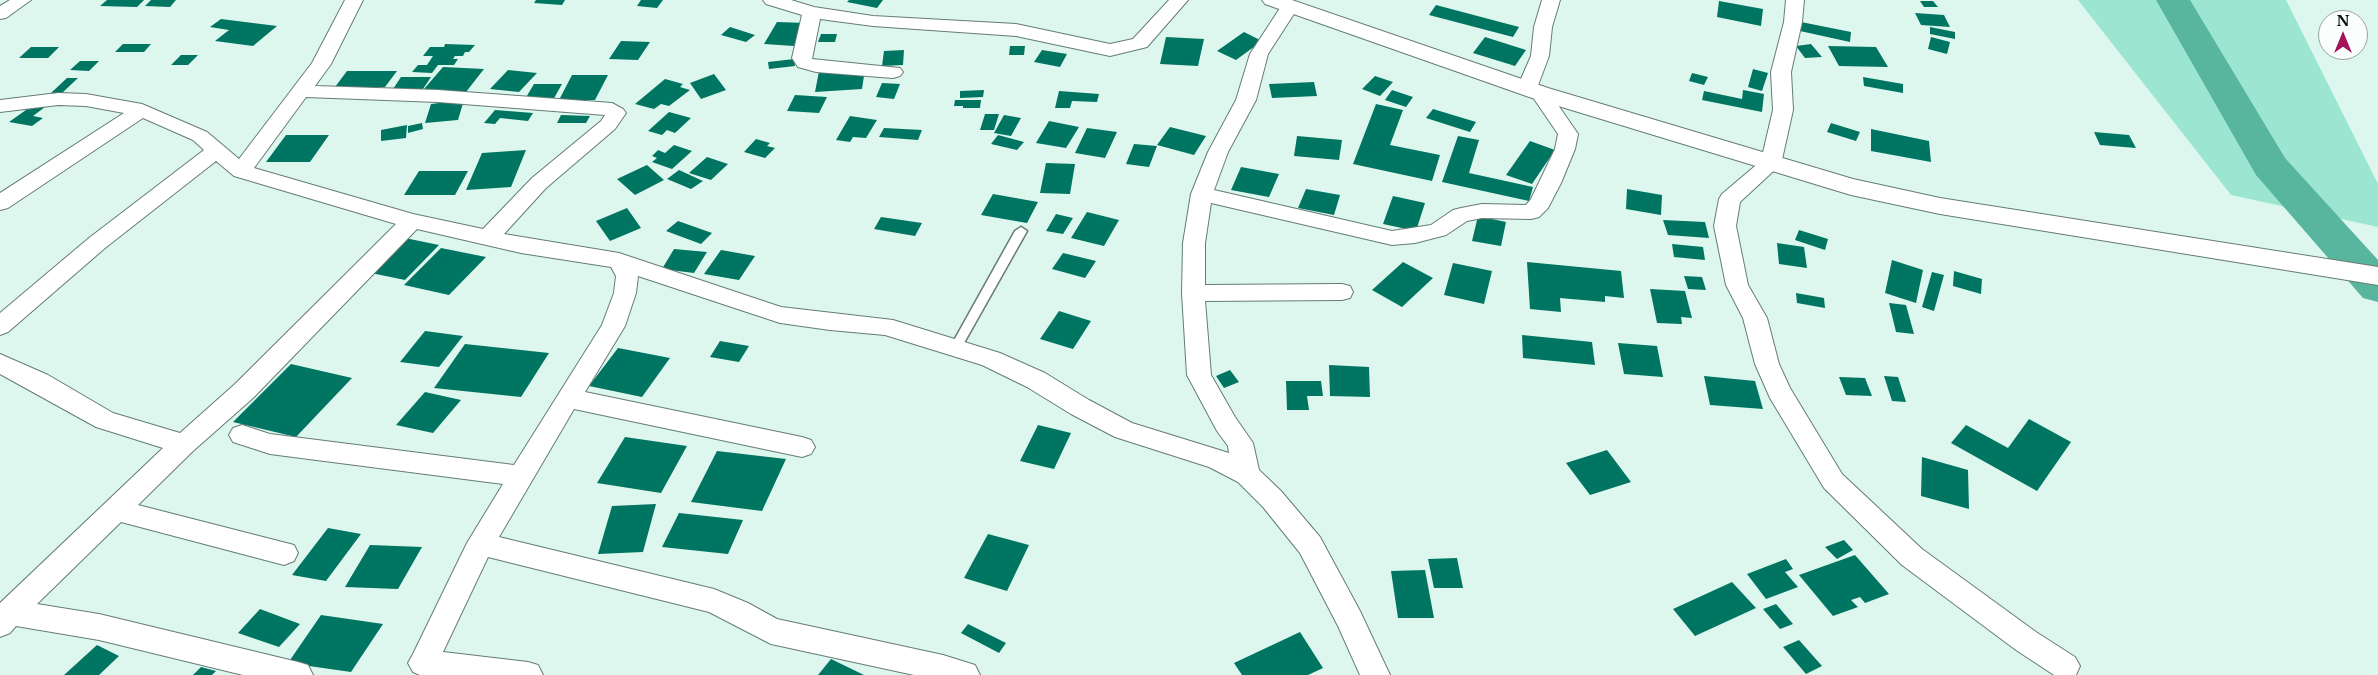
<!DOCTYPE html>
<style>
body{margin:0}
#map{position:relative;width:2378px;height:675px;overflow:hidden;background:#ddf7ef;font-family:"Libre Baskerville",serif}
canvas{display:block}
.north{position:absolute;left:2318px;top:10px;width:50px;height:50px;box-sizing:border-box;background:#fafffd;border:1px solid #9aa19f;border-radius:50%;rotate:0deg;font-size:14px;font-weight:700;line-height:20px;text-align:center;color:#0a1311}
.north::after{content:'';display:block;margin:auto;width:18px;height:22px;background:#a3155a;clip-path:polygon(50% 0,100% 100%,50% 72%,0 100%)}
</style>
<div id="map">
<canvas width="2378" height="675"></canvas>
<div class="north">N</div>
</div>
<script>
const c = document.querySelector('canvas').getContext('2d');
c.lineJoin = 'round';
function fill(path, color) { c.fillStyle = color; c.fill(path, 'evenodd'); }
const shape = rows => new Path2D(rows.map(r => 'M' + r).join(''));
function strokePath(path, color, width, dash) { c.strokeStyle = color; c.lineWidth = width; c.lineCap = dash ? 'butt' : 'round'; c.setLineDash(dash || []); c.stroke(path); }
fill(shape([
 [2078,0,2286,0,2378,184,2378,227,2231,195]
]), '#9ce6d1');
fill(shape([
 [2156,0,2190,0,2285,158,2378,260,2378,302,2363,298,2256,175,2156,0]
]), '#59b69e');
fill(shape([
 [107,0,144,0,137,7,100,6],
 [151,0,176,0,170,7,145,6],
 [536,0,565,0,562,5,534,3],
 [641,0,663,0,657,8,637,6],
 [849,0,883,0,877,8,847,2],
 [1719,1,1763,9,1761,26,1717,17],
 [1920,1,1933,1,1938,7,1924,7],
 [1436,5,1519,27,1513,37,1429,15],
 [1915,13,1944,15,1950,27,1921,25],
 [221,19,277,26,253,46,215,41,229,30,210,27],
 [777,22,806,23,794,46,764,44],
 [1801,22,1851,32,1850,42,1800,31],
 [730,27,755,35,746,42,721,35],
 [1930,27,1955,32,1955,39,1930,34],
 [1244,32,1262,41,1236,60,1217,51],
 [821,34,837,34,835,42,818,42],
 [1166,37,1204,39,1198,66,1160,64],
 [1485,37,1526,50,1515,66,1473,53],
 [1931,37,1950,42,1947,54,1928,49],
 [621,41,650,42,638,60,609,59],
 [123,44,151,44,144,52,115,52],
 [445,44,475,45,469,52,465,52,463,56,455,56,453,59,458,59,454,65,438,65,432,73,412,72,418,65,427,65,433,56,423,56,430,47,444,47],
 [1811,44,1822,57,1805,58,1796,46],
 [1010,46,1025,46,1024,55,1009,55],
 [1828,46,1876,47,1888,67,1839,66],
 [31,47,59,47,48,58,19,58],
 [904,50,903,65,882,66,884,51],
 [1042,50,1067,54,1060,67,1034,62],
 [181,55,198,55,188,65,171,65],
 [794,59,795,66,769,69,768,62],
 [80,61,99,61,89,71,70,70],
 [443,67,484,69,466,92,424,89],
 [865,69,862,89,815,92,819,71],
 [1753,69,1768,73,1762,91,1748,87],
 [508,70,537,73,519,92,490,89],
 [347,71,397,71,385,87,335,87],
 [1692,73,1708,77,1704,85,1689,81],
 [714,74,726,90,701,99,690,83],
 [572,75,608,75,595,100,559,100],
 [1375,76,1393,82,1380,96,1362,89],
 [401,77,431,77,423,89,393,89],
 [1863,77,1903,84,1903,93,1864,86],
 [67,78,78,78,62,93,51,93],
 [665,79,683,84,680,87,690,90,669,106,661,104,654,109,635,104],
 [1314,82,1317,96,1272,98,1269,84],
 [882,83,900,84,894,99,876,97],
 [534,84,562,84,553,100,525,99],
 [984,90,983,97,960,98,960,91],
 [1392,90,1413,97,1406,107,1385,100],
 [1743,90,1764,94,1762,112,1702,100,1704,91,1742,99],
 [1059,91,1099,94,1097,102,1072,101,1070,108,1055,108],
 [795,95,827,97,819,113,787,111],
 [464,100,458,120,425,123,431,104],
 [955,100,981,100,980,108,963,108,963,106,954,106],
 [1376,104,1403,110,1390,145,1440,155,1432,181,1353,164],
 [33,105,45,107,33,116,43,118,32,126,9,122],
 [1433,109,1476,122,1470,132,1426,118],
 [495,110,533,113,528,121,500,118,495,124,484,123],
 [669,112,691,118,675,133,667,130,662,135,648,131],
 [985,114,999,114,994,130,980,130],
 [561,115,590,116,586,123,557,123],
 [1004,115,1021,118,1011,136,994,133],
 [850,116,877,120,866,138,853,137,850,142,836,140],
 [1049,121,1079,127,1066,148,1036,143],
 [422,123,423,129,408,133,408,126],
 [1831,123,1860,132,1856,141,1827,132],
 [407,125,406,138,381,141,381,130],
 [1170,127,1206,136,1194,155,1157,145],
 [884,128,922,130,918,140,879,137],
 [1087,128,1117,132,1105,158,1075,153],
 [1871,129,1929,141,1931,162,1871,151],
 [2094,132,2129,135,2136,148,2100,145],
 [286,135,329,135,310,162,266,162],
 [998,135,1024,142,1017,150,991,144],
 [1297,136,1342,140,1339,160,1294,156],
 [1458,136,1479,140,1469,173,1533,187,1529,201,1442,182],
 [756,139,770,143,767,146,775,148,765,158,744,152],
 [1530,141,1555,150,1532,184,1506,175],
 [1134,144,1157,146,1149,167,1126,164],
 [674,145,692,151,672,169,652,162,657,158,652,156,658,150,665,153],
 [526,150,511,187,466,190,482,153],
 [707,157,728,164,711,180,689,173],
 [1046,163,1075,164,1070,194,1040,193],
 [647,165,664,180,635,195,617,179],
 [1241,167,1279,174,1269,197,1231,190],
 [679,170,703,181,691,189,667,179],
 [419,171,468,171,455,195,404,195],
 [1306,189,1340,195,1334,215,1298,208],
 [1627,189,1662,195,1661,215,1626,209],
 [993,194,1038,202,1027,223,981,215],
 [1393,196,1425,203,1416,231,1383,224],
 [627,208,641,228,610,241,596,221],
 [1087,212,1119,220,1104,246,1071,238],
 [1056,214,1073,218,1063,234,1046,231],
 [1478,216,1506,222,1501,246,1472,241],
 [881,217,922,223,915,236,874,229],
 [1663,220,1705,222,1709,238,1668,235],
 [678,221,712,233,701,244,666,231],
 [1799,230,1828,239,1825,250,1795,240],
 [405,238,439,245,405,280,371,273],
 [1777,243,1804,247,1807,268,1779,264],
 [1672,244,1703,247,1705,260,1674,257],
 [441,248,486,257,449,295,404,285],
 [674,249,707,252,694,273,662,269],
 [721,250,755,256,739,280,704,274],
 [1063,253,1096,261,1085,278,1052,269],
 [1892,260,1923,270,1916,303,1885,293],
 [1403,262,1433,278,1402,307,1372,290],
 [1527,262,1621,271,1624,298,1605,296,1605,302,1560,298,1561,312,1530,309],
 [1453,263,1492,271,1484,304,1444,295],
 [1954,271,1982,279,1981,294,1953,286],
 [1932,272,1944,275,1934,311,1922,307],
 [1684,276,1702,277,1706,290,1688,289],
 [1650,289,1685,291,1692,318,1681,317,1682,324,1657,323],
 [1796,293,1824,298,1825,308,1797,303],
 [1889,303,1906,305,1914,334,1896,332],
 [1059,311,1091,321,1073,349,1040,339],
 [425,331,463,336,439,367,400,362],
 [1522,335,1592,342,1595,365,1523,358],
 [720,341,749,346,739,362,710,357],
 [1618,343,1657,346,1663,377,1624,374],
 [465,344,549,353,521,397,434,388],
 [618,348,670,358,642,397,589,386],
 [291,364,352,378,296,437,233,422],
 [1329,365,1369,367,1370,397,1330,396],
 [1230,370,1239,382,1224,388,1216,376],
 [1704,376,1755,381,1763,409,1710,405],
 [1884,376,1898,377,1906,402,1892,401],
 [1839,377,1865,378,1872,396,1846,395],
 [1286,381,1321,381,1323,396,1307,396,1309,410,1287,410],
 [425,392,461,400,433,433,396,425],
 [2029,419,2071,442,2037,491,1951,443,1966,425,2008,448],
 [1038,425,1071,433,1054,469,1020,461],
 [625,437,687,446,661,493,597,483],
 [1607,450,1631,482,1590,495,1566,463],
 [717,451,786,459,762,511,691,502],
 [1922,457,1968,470,1969,509,1921,496],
 [656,504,643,552,598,554,612,506],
 [679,513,743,520,728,554,662,547],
 [328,528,361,534,326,581,292,575],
 [988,534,1029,545,1007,591,964,578],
 [1844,540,1853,550,1837,559,1825,547],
 [370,545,422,547,398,589,345,587],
 [1855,555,1889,594,1865,603,1860,597,1851,600,1858,607,1833,616,1799,575],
 [1457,558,1463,588,1434,588,1428,559],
 [1786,559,1793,569,1785,572,1798,587,1766,599,1747,574],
 [1425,570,1434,618,1398,618,1391,571],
 [1732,582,1756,608,1695,636,1673,609],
 [1776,604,1793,624,1780,629,1763,609],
 [260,609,300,624,279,647,238,633],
 [321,615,383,624,351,672,288,663],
 [968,624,1006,643,999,653,961,633],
 [1300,632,1323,668,1308,675,1242,675,1234,663],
 [1799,640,1822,666,1806,674,1783,647],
 [97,645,119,656,99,675,64,675],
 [831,659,864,675,818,675],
 [201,667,216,671,212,675,193,675]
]), '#007561');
const lane = shape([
 [1021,227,1027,231,960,350,952,350,950,347,952,344,1015,231,1021,227]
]);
const street = shape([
 [10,0,31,0,6,18,0,19,0,6,10,0],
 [345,0,363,0,331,64,315,86,438,90,612,103,623,109,626,113,615,129,546,188,504,234,619,253,781,307,893,320,1000,353,1045,373,1089,400,1132,423,1229,453,1228,446,1217,431,1187,375,1182,293,1183,243,1191,194,1208,152,1236,100,1250,54,1284,2,1296,2,1299,6,1268,54,1256,100,1228,152,1214,190,1392,231,1431,225,1453,210,1461,208,1482,204,1526,205,1531,199,1555,149,1558,134,1530,93,1520,92,1517,88,1531,56,1534,27,1542,0,1560,0,1552,27,1549,56,1537,88,1547,89,1578,134,1575,149,1561,183,1548,208,1539,217,1531,219,1482,218,1467,221,1446,235,1415,243,1392,245,1211,203,1205,243,1205,285,1342,284,1350,286,1353,292,1350,298,1342,300,1205,301,1211,375,1235,417,1253,443,1259,470,1281,491,1320,537,1360,611,1390,675,1360,675,1338,626,1300,553,1263,507,1238,482,1209,467,1115,437,1071,414,1027,387,982,365,885,335,830,330,780,323,638,276,636,293,625,326,585,392,802,437,811,440,815,447,811,454,802,457,574,409,499,537,714,589,748,603,777,619,943,655,975,665,980,675,914,675,771,644,709,612,488,557,443,652,528,662,538,665,543,675,420,675,413,672,408,663,413,654,467,543,503,484,270,454,233,442,229,435,233,428,242,425,270,434,514,465,602,325,614,293,616,276,611,267,521,253,417,229,253,398,193,451,138,505,294,545,298,553,294,561,284,565,121,522,37,604,99,614,298,662,308,665,313,675,243,675,99,640,16,626,10,633,0,637,0,603,163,448,96,427,0,374,0,354,48,375,113,413,180,433,235,384,396,224,234,176,216,161,105,248,8,332,0,335,0,313,89,238,204,150,193,140,143,118,8,208,0,210,0,193,124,113,86,106,58,105,0,112,0,100,58,93,86,94,142,104,207,132,239,159,312,63,345,0],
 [306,97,438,102,605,115,601,121,532,178,483,229,413,214,254,168,306,97],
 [763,0,791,0,814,7,873,16,1016,24,1110,44,1133,39,1169,0,1188,0,1147,47,1110,56,1016,36,873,26,820,19,812,59,900,68,903,72,900,76,893,78,816,72,798,67,792,58,802,15,766,4,763,0],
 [1786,0,1804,0,1802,22,1791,72,1793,110,1781,164,1740,202,1736,226,1748,285,1767,318,1779,364,1790,388,1842,474,1922,549,2036,632,2075,657,2080,666,2076,675,2054,675,2016,650,1902,565,1824,488,1770,398,1755,364,1743,318,1726,285,1714,226,1719,199,1722,194,1761,161,1773,110,1771,72,1784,22,1786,0]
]);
const secondary = shape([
 [1262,0,1292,0,1548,88,1853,179,1940,198,2378,267,2378,285,1940,214,1851,195,1532,98,1265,4,1262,0]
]);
strokePath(lane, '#657c75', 3);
strokePath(street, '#657c75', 2);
strokePath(secondary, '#657c75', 2);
fill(lane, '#fff');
fill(street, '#fff');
fill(secondary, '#fff');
</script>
